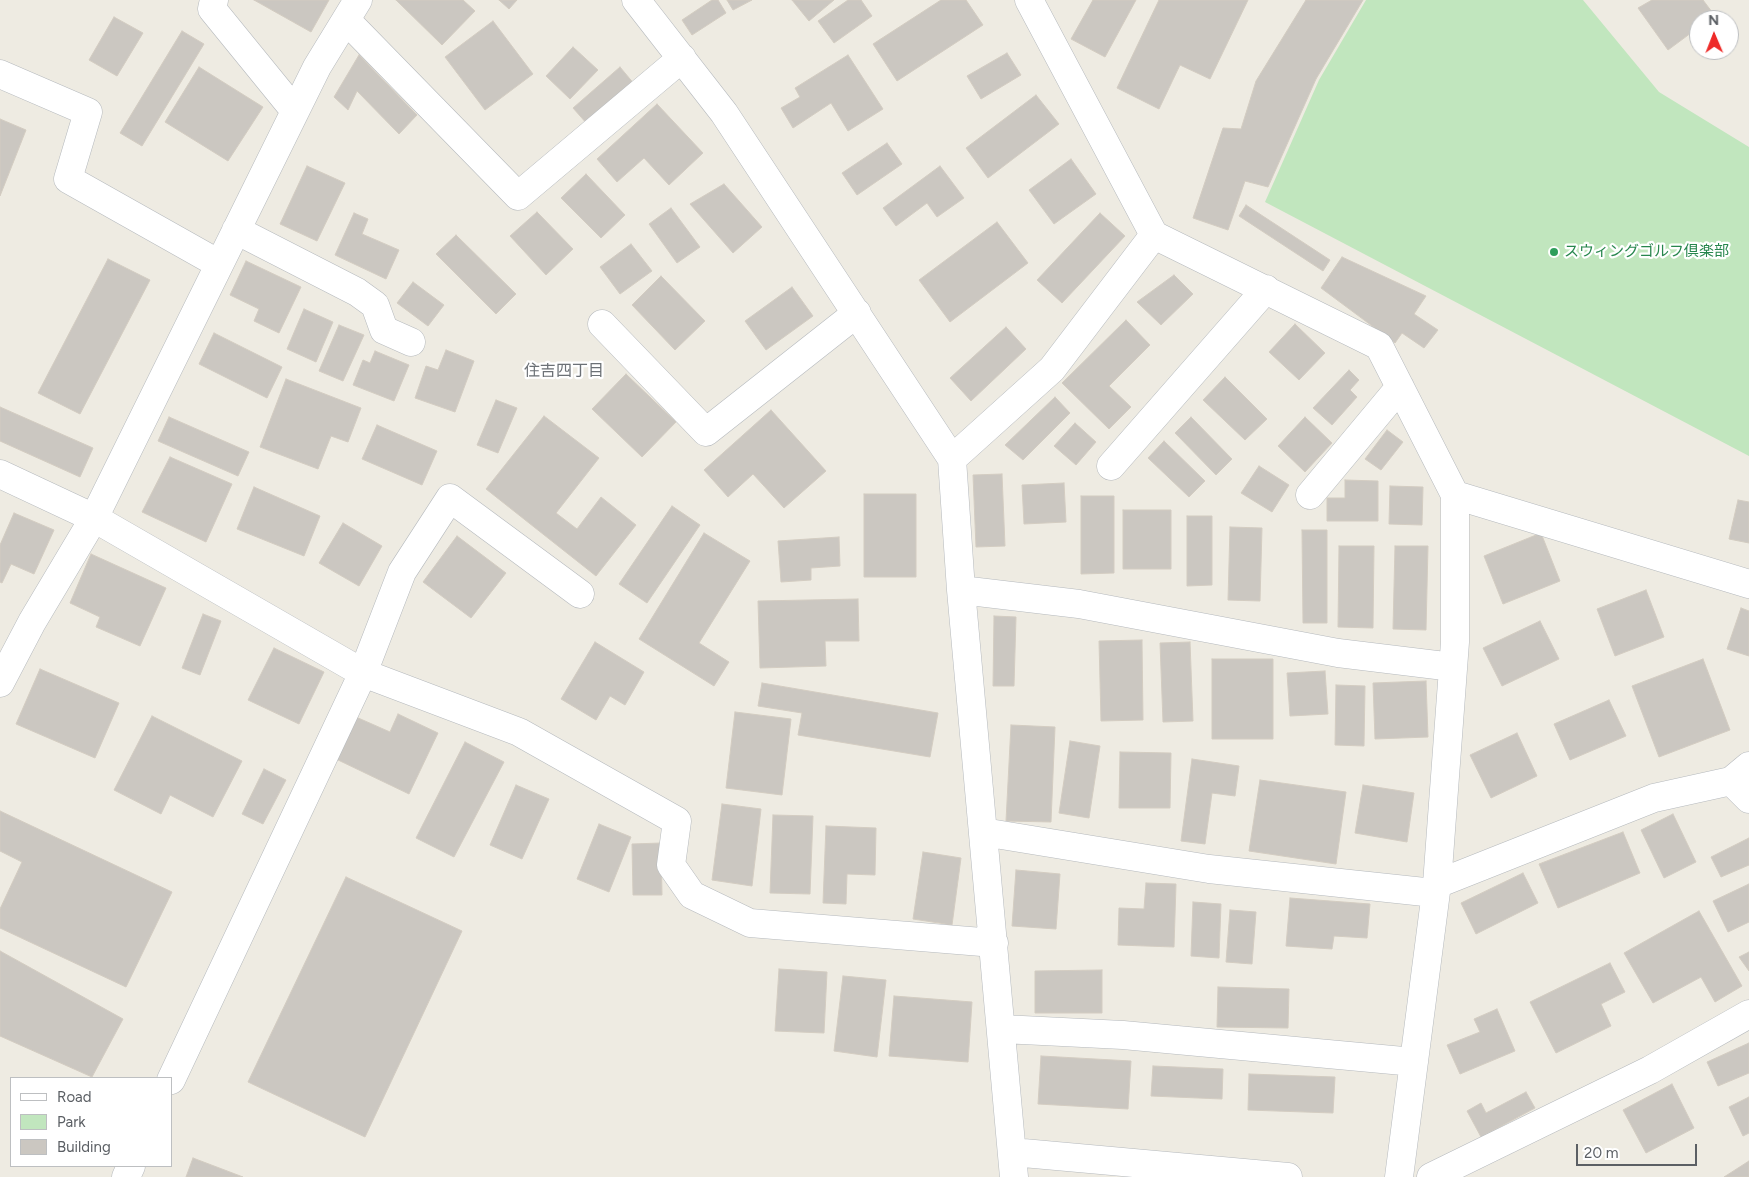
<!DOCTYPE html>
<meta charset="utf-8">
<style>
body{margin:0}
#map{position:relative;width:1749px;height:1177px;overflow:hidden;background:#eeebe2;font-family:Figtree,sans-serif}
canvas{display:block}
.legend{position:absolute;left:10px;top:1077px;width:162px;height:90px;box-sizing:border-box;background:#fff;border:1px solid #bdbfc1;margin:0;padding:6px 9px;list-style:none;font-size:15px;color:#5b5f64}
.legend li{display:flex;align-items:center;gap:10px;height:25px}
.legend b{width:25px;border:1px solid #bdbfc1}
.north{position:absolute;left:1689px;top:10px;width:50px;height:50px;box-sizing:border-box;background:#fff;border:1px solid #bdbfc1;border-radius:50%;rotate:359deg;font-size:14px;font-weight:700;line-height:20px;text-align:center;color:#5b5f64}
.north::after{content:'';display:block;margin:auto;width:18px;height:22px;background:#ee2a28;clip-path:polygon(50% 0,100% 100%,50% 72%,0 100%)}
.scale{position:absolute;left:1576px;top:1144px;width:121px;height:22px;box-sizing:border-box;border:2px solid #5b5f64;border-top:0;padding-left:6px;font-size:15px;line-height:18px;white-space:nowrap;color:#5b5f64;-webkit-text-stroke:4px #fff;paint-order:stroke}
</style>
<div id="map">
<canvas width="1749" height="1177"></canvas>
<ul class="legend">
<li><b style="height:6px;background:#fff"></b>Road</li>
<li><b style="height:14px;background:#c1e6be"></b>Park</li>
<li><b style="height:14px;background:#cbc7c1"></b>Building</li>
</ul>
<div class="north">N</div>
<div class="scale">20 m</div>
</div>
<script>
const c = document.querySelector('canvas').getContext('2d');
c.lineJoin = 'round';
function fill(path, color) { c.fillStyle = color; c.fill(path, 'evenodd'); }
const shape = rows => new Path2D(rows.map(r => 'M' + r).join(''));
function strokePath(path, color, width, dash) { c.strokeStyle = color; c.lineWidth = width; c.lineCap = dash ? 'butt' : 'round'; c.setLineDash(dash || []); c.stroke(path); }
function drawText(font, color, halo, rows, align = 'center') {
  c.font = font + ' Figtree,"Noto Sans JP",sans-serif'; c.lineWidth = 4.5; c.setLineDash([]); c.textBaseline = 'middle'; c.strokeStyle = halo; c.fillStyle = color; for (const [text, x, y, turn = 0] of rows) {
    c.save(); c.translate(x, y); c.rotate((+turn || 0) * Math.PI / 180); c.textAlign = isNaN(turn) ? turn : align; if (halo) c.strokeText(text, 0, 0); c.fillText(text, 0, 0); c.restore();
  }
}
fill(shape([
 [1366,0,1583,0,1659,92,1749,147,1749,456,1265,202,1319,80]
]), '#c1e6be');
const building = shape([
 [254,0,329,0,311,32,254,0],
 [396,0,463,0,475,11,442,45,396,0],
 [499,0,517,0,509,9,499,0],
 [712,0,718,0,726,13,692,35,682,20,712,0],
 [727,0,752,0,733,10,727,0],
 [792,0,834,0,809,21,792,0],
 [848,0,861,0,872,16,834,43,818,21,848,0],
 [941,0,966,0,983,25,897,81,873,44,941,0],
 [1093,0,1136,0,1105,57,1071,39,1093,0],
 [1159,0,1248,0,1210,79,1180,65,1159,109,1117,88,1159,0],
 [1306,0,1363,0,1316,79,1268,187,1245,181,1228,230,1193,218,1223,128,1241,129,1256,81,1306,0],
 [1652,0,1703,0,1715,16,1709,20,1699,20,1699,27,1668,50,1638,8,1652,0],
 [114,17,143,33,117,76,89,60,114,17],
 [493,21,533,74,485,110,445,57,493,21],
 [182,31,204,44,142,146,120,133,182,31],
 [573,47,598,70,570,99,546,76,573,47],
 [1007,53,1021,75,981,99,967,76,1007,53],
 [359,55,417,115,399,134,357,91,348,110,334,97,359,55],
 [848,55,883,109,848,131,831,103,793,128,781,108,800,97,795,88,848,55],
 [199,67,263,107,228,161,165,122,199,67],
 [620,67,635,85,588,125,573,108,620,67],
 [1036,95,1059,124,988,178,966,148,1036,95],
 [657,104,703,153,669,185,644,158,617,182,597,159,657,104],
 [0,119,26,130,0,196,0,119],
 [887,143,902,164,857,195,842,173,887,143],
 [1071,159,1096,194,1054,224,1029,190,1071,159],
 [307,166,345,183,317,241,280,224,307,166],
 [940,166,964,198,937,217,927,203,896,226,883,208,940,166],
 [586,174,625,215,601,238,561,198,586,174],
 [724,184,762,227,733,253,690,204,724,184],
 [1246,205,1330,260,1323,271,1239,216,1246,205],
 [671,208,700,247,677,263,649,224,671,208],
 [537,212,573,249,546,275,510,236,537,212],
 [354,213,368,219,362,234,399,250,386,279,335,255,354,213],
 [1100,213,1125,236,1062,303,1037,280,1100,213],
 [997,222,1028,263,950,322,919,280,997,222],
 [456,235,516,294,496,314,436,254,456,235],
 [631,244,652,271,620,294,600,267,631,244],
 [1342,257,1426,296,1414,314,1438,330,1424,348,1402,333,1395,343,1321,288,1342,257],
 [108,259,150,280,80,414,38,393,108,259],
 [246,261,301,287,279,333,254,321,259,309,230,295,246,261],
 [1174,275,1193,294,1161,325,1137,302,1174,275],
 [661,276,705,321,675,350,632,305,661,276],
 [413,282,444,305,428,326,397,303,413,282],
 [792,287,813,316,766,350,745,321,792,287],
 [304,309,333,322,316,362,287,349,304,309],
 [1126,320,1150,345,1109,386,1131,407,1109,429,1062,383,1126,320],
 [1295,324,1325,353,1299,380,1269,352,1295,324],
 [339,325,364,335,343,381,319,371,339,325],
 [1006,327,1026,349,971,401,950,378,1006,327],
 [214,333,282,367,267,398,199,364,214,333],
 [446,350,474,361,455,412,415,398,426,366,438,370,446,350],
 [375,351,409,365,394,401,353,385,363,360,370,363,375,351],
 [1349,370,1359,380,1350,390,1357,397,1332,425,1313,408,1349,370],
 [626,374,676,422,642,457,592,409,626,374],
 [1225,377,1267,419,1245,440,1203,400,1225,377],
 [286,379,361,408,348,442,331,436,318,469,260,447,286,379],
 [1055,397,1070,413,1023,460,1005,445,1055,397],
 [496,400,517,408,498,453,477,445,496,400],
 [0,407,93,448,80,477,0,441,0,407],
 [771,410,826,471,784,508,753,474,728,497,704,470,771,410],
 [544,416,599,458,556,513,577,529,601,497,636,525,596,576,486,489,544,416],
 [169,417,249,452,238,476,158,441,169,417],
 [1191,417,1232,459,1216,475,1175,433,1191,417],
 [1305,417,1332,443,1305,472,1278,446,1305,417],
 [1075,423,1096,442,1076,465,1054,446,1075,423],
 [377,425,437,451,422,485,362,459,377,425],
 [1387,430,1403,442,1381,470,1365,459,1387,430],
 [1164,441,1205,481,1189,497,1148,458,1164,441],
 [170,457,232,484,206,542,142,512,170,457],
 [1259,466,1289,485,1272,512,1241,493,1259,466],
 [1002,474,1005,546,976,547,973,475,1002,474],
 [1345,480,1378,481,1378,521,1327,521,1327,498,1345,498,1345,480],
 [1064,483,1066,522,1024,524,1022,485,1064,483],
 [1390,486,1423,487,1422,525,1389,524,1390,486],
 [254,487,320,516,304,556,237,529,254,487],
 [864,494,916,494,916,577,864,577,864,494],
 [1081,496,1114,496,1114,573,1081,574,1081,496],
 [1738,500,1749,502,1749,543,1729,539,1738,500],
 [672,506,700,525,647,603,619,584,672,506],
 [1123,510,1171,510,1171,569,1123,569,1123,510],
 [14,513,54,530,34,574,11,564,2,583,0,582,0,545,14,513],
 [1187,516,1212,516,1212,585,1187,586,1187,516],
 [343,523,382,546,359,586,319,563,343,523],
 [1230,527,1262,528,1260,601,1228,600,1230,527],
 [1302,530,1327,530,1327,623,1303,623,1302,530],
 [704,533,750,561,699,643,729,662,714,686,639,639,704,533],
 [1541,533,1560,581,1503,604,1484,556,1541,533],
 [457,536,506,573,471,618,423,582,457,536],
 [839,537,840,566,811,568,811,580,781,582,778,541,839,537],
 [1339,546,1374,546,1373,628,1338,627,1339,546],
 [1395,546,1428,546,1426,630,1393,629,1395,546],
 [91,554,166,588,140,646,96,627,100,617,70,603,91,554],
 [1646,590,1664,637,1615,656,1597,609,1646,590],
 [858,599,859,641,825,641,826,666,760,668,758,601,858,599],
 [1741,608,1749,611,1749,656,1727,649,1741,608],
 [203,614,221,621,200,675,182,668,203,614],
 [994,616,1016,617,1014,686,993,686,994,616],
 [1540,621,1559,659,1502,686,1483,648,1540,621],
 [1142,640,1143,720,1101,721,1099,641,1142,640],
 [595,642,644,672,625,705,610,696,596,720,561,699,595,642],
 [1190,642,1193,721,1163,722,1160,643,1190,642],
 [274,648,324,672,299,724,248,700,274,648],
 [1212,659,1273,659,1273,739,1212,739,1212,659],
 [1703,659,1730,730,1659,757,1632,686,1703,659],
 [40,669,119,703,95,758,16,724,40,669],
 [1325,671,1328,714,1290,716,1287,673,1325,671],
 [1426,681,1428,737,1375,739,1373,683,1426,681],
 [762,683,938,713,930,757,798,735,802,713,758,706,762,683],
 [1336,685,1365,686,1364,746,1335,745,1336,685],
 [1609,700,1626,736,1570,760,1554,724,1609,700],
 [735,712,791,719,782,795,726,788,735,712],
 [398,714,438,733,409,794,336,759,356,717,390,732,398,714],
 [152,716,242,761,213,817,170,795,161,814,114,790,152,716],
 [1011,725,1055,727,1051,822,1006,821,1011,725],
 [1517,733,1537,776,1491,798,1470,755,1517,733],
 [1070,741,1100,746,1089,818,1059,813,1070,741],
 [465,742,504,762,454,857,416,838,465,742],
 [1120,752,1171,753,1170,808,1119,808,1120,752],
 [1192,759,1239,766,1235,796,1212,793,1205,844,1181,841,1192,759],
 [264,769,286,780,263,824,242,814,264,769],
 [1260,780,1346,792,1336,864,1249,851,1260,780],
 [516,785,549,799,522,859,490,845,516,785],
 [1363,785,1414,793,1407,842,1355,833,1363,785],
 [722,804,761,809,752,886,712,880,722,804],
 [0,811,172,892,126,987,0,928,0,909,22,862,0,851,0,811],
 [1673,814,1696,862,1664,878,1641,830,1673,814],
 [773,815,813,816,810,894,770,893,773,815],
 [599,824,631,837,609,892,577,879,599,824],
 [826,826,876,828,875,875,847,874,846,904,823,903,826,826],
 [1623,832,1640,873,1558,908,1539,864,1623,832],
 [1749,838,1749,865,1721,877,1711,857,1749,838],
 [661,843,662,895,633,895,632,844,661,843],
 [923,852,961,858,952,925,913,919,923,852],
 [1016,870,1060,874,1056,929,1012,926,1016,870],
 [1523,873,1538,903,1476,934,1461,903,1523,873],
 [346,877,462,931,365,1137,248,1082,346,877],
 [1146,883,1176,884,1174,947,1118,945,1119,908,1144,909,1146,883],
 [1749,884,1749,922,1728,932,1713,901,1749,884],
 [1290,898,1370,904,1367,938,1334,936,1332,949,1286,946,1290,898],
 [1193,902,1221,904,1219,958,1191,956,1193,902],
 [1230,910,1256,912,1252,964,1226,962,1230,910],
 [1699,911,1742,986,1715,1002,1701,977,1653,1003,1624,953,1699,911],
 [0,951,123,1019,92,1077,0,1036,0,951],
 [1749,952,1749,971,1739,957,1749,952],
 [1610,963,1625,992,1601,1004,1611,1026,1556,1053,1530,1002,1610,963],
 [779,969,827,972,824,1033,775,1031,779,969],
 [1102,970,1102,1013,1035,1013,1035,971,1102,970],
 [843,976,886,980,877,1057,834,1051,843,976],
 [1218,987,1289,989,1288,1028,1217,1027,1218,987],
 [894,996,972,1002,968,1062,889,1056,894,996],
 [1497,1009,1515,1051,1460,1074,1447,1045,1480,1032,1474,1019,1497,1009],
 [1749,1043,1749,1073,1718,1086,1707,1062,1749,1043],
 [1041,1056,1131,1061,1128,1109,1038,1104,1041,1056],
 [1153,1066,1223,1069,1222,1099,1151,1096,1153,1066],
 [1249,1074,1335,1077,1333,1113,1248,1110,1249,1074],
 [1672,1084,1694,1128,1646,1153,1623,1110,1672,1084],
 [1526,1092,1535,1108,1481,1137,1467,1111,1481,1103,1486,1113,1526,1092],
 [1749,1097,1749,1133,1743,1136,1729,1107,1749,1097],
 [193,1158,243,1177,186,1177,193,1158],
 [1749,1161,1749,1177,1724,1177,1749,1161]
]);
fill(building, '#cbc7c1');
strokePath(building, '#d3ccc1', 1);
const street = shape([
 [214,0,212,9,295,111],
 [636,0,724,113,952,459],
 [1029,0,1154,235,1379,346,1455,495,1455,642,1437,884,1399,1177],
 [346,20,518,196,682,58],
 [0,74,88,112,68,179,219,264],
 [236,230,357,292,375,305,384,330,411,342],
 [602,324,706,432,857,313],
 [1111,466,1266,289],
 [0,474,94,518,363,673,519,732,677,821,671,865,692,895,750,923,994,943],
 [1310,495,1400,387],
 [1455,495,1749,584],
 [961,590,1079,604,1338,653,1453,667],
 [0,683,32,622,94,518,317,67,358,0],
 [1749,766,1731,781,1749,799],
 [983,832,1209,869,1434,893],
 [1437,884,1654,798,1731,781],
 [1002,1029,1123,1035,1414,1062],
 [171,1080,363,673,402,572,450,498,580,594],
 [1012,1152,1288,1177],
 [126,1177,131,1166],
 [1014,1177,961,590,952,459,1052,369,1154,235],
 [1431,1177,1650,1070,1749,1014]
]);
strokePath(street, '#b5b9bd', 29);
strokePath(street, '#fff', 28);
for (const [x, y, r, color] of [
 [1554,252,5,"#2e9e5b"]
]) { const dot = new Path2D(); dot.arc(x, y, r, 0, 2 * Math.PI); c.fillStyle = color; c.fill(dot); strokePath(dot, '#fff', 2); }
drawText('15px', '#27864d', '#fff', [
 ["スウィングゴルフ倶楽部",1564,252]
], 'left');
drawText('16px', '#6c7176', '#fff', [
 ["住吉四丁目",564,371]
]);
</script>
